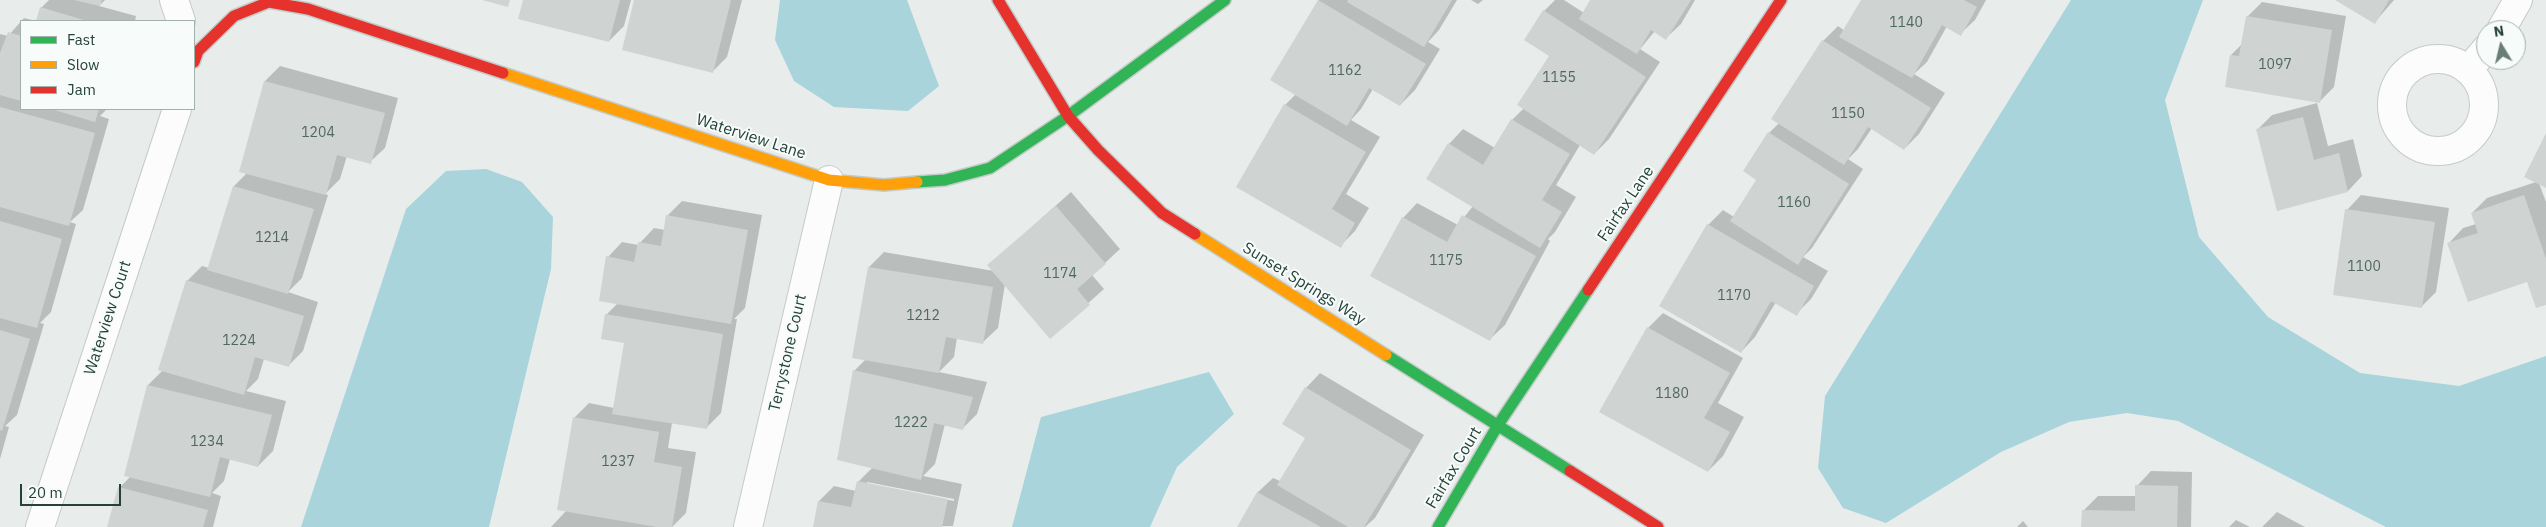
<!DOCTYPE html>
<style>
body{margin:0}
#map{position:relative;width:2546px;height:527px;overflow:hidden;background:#e8edeb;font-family:"IBM Plex Sans",sans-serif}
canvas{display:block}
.legend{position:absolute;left:20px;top:20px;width:175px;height:90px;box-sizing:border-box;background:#f7fbf9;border:1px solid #a3b1ad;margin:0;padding:6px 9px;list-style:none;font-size:15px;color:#24423a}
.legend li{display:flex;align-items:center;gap:10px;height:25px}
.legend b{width:25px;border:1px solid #a3b1ad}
.north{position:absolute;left:2476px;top:20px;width:50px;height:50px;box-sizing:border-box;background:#f7fbf9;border:1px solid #a3b1ad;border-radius:50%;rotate:351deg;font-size:14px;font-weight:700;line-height:20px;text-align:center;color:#24423a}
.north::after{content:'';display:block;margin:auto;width:18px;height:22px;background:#697e78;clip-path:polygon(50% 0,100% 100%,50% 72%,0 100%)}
.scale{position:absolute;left:20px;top:484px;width:101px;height:22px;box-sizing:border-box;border:2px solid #24423a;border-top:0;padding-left:6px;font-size:15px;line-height:18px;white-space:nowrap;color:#24423a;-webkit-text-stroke:4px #f7fbf9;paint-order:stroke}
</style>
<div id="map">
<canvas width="2546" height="527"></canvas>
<ul class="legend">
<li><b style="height:6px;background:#30b455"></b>Fast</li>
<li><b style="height:6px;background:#ff9f0a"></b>Slow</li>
<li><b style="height:6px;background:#e5322d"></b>Jam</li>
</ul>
<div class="north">N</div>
<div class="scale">20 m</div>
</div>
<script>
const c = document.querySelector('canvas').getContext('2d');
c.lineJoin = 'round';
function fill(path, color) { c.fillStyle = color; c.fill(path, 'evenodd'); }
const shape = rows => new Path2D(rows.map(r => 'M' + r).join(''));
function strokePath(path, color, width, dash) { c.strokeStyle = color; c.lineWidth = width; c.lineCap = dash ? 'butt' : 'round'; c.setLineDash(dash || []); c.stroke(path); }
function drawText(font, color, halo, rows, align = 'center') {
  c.font = font + ' "IBM Plex Sans",sans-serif'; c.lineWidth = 4; c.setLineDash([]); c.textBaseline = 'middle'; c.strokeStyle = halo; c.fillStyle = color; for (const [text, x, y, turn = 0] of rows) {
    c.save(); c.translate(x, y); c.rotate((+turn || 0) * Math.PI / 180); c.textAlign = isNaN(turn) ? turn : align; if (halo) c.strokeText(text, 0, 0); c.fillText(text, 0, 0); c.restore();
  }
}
fill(shape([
 [780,0,907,0,939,86,908,111,834,107,794,81,775,40],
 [2071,0,2203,0,2165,100,2199,237,2268,317,2360,373,2459,386,2546,356,2546,527,2386,527,2178,421,2127,413,2069,422,2001,452,1886,523,1843,508,1818,468,1825,396],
 [486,169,522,182,553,217,551,269,489,527,301,527,406,209,446,171],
 [1209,372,1234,414,1177,467,1150,527,1012,527,1041,417]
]), '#a9d4db');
fill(shape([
 [49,0,105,0,99,6,136,16,135,21,37,21,41,8],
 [525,0,631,0,624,26,609,41],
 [635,0,742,0,727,57,713,71],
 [1319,0,1457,0,1439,30,1428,42,1440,49,1415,90,1400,105,1373,89,1361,109,1351,120,1380,137,1346,194,1369,208,1355,231,1340,246,1285,105,1296,94,1271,79],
 [1471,0,1483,0,1478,4],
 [1555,0,1564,0,1584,13,1592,0,1695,0,1681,24,1666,38,1655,31,1640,49,1660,62,1609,139,1594,154,1580,145,1556,185,1576,197,1555,232,1548,239,1550,241,1505,325,1490,339,1403,218,1417,203,1458,225,1473,206,1449,144,1463,129,1495,148,1512,120,1524,108,1551,56,1544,11],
 [1862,0,1986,0,1975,20,1960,34,1947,26,1927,62,1914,74,1945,93,1919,134,1904,149,1872,128,1858,149,1848,159,1863,169,1812,248,1803,257,1828,271,1811,299,1796,314,1776,302,1755,337,1741,352,1708,225,1723,210,1734,217,1758,180,1769,133,1779,123,1823,41,1838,26,1845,31],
 [2337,0,2394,0,2375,22],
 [2262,2,2346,16,2334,87,2320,101,2231,55,2242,44,2247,17],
 [24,18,36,21,21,21,21,109,107,109,100,116,109,119,83,210,70,222,76,224,51,312,40,323,44,324,17,415,5,426,9,427,0,459,0,34,8,36],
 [280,66,398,98,385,148,370,162,347,156,340,179,325,194,328,195,302,278,288,292,318,302,303,351,288,366,264,359,258,379,246,391,286,401,273,451,258,466,230,459,224,481,212,493,221,496,213,527,109,527,119,488,131,476,148,385,163,370,187,281,202,266,209,268,234,186,247,173,241,171,265,81],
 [2317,103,2328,146,2353,139,2362,176,2348,191,2257,130,2272,115],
 [2546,136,2546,187,2539,183,2546,202,2546,303,2528,280,2449,243,2463,228,2476,224,2472,213,2487,198,2536,182],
 [1071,192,1120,249,1092,275,1104,289,1050,337,1005,284,998,328,983,342,957,338,954,357,939,372,987,382,977,414,962,429,945,424,935,464,923,476,962,484,953,526,814,527,819,501,834,486,856,491,858,482,873,467,854,371,866,359,854,357,869,267,884,252,994,271,989,265],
 [867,482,954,499,954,501,867,484],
 [2361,195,2449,208,2436,292,2421,307,2347,210],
 [682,201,762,215,745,308,734,319,737,319,721,413,706,428,672,423,668,448,696,452,686,513,672,527,551,527,566,511,574,418,589,403,614,408,625,342,606,315,618,303,608,257,622,242,638,245,654,228,665,230,667,216],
 [1663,313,1743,358,1718,403,1744,417,1723,456,1708,471,1648,328],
 [1320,373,1424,435,1375,518,1365,527,1239,527,1258,492,1273,478,1280,481,1307,438,1306,388],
 [2151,471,2192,472,2191,527,2083,527,2083,511,2098,496,2136,496,2137,486],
 [2277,512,2305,527,2262,527],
 [2236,520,2250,527,2229,527],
 [2023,521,2028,527,2017,527]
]), '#0003');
fill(shape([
 [74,0,102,0,100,6],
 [482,0,510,0,508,7],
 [523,0,620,0,609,42,518,19],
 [634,0,731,0,713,73,622,50],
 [1318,0,1426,64,1400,106,1369,88,1347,126,1270,80],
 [1348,0,1452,0,1424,47,1347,2],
 [1590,0,1691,0,1666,40,1651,30,1637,54,1579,19],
 [1861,0,1964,0,1977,7,1961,36,1942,25,1912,78,1839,37],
 [2335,0,2389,0,2375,24],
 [40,7,87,21,36,21],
 [1543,10,1646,77,1594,155,1517,105,1549,56,1524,40],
 [2246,16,2332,30,2320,103,2225,87,2230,55,2239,56],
 [8,32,21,36,21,101,0,95,0,53],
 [1822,40,1931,108,1904,150,1868,127,1844,165,1771,119],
 [264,81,385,113,371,164,337,155,326,195,239,172],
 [1284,104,1366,152,1332,209,1355,223,1341,248,1236,187],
 [0,107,95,133,69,226,0,207],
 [51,109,99,109,95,122],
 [2303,117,2314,160,2339,153,2348,192,2277,211,2256,129],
 [1511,119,1570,154,1542,200,1562,212,1540,248,1426,179,1448,143,1483,165],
 [1768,132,1849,184,1798,265,1730,221,1756,180,1743,171],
 [2546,133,2546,188,2524,177],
 [233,186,314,209,288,294,207,270],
 [2524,195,2546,259,2546,305,2536,308,2527,282,2468,302,2447,243,2478,233,2471,213],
 [1056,206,1106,264,1077,289,1090,305,1050,339,987,265],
 [2345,209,2435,222,2422,308,2333,295],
 [666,215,748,230,731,324,599,301,606,256,634,262,638,242,661,246],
 [1462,215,1536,256,1490,341,1370,276,1402,217,1447,242],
 [0,221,62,239,37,328,0,318],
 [1707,224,1814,286,1797,316,1771,301,1741,353,1659,306],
 [868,267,993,287,983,344,946,337,939,373,852,358],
 [186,280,304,316,289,367,255,357,244,395,158,370],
 [605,314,723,334,707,429,612,414,624,343,601,339],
 [1647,327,1730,373,1704,418,1730,432,1708,472,1599,412],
 [0,330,30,339,2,431,0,430],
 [853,370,973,397,963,430,934,423,921,480,837,460],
 [147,385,272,415,258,467,220,457,210,497,124,476],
 [1305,387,1411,450,1364,527,1348,527,1277,485,1305,438,1282,424],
 [573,417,659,432,654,462,682,467,672,527,657,527,557,510],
 [857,481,948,499,942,527,813,527,818,501,851,507],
 [2135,485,2178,486,2177,527,2081,527,2082,510,2135,511],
 [118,487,208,510,203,527,107,527],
 [1257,492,1321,527,1237,527]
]), '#cfd4d2');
const street = shape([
 [174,0,181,21],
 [2501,30,2518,0],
 '2392 105a46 46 0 1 1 92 0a46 46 0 1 1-92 0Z',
 [2469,69,2486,49],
 [40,527,177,109],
 [748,527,829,180]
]);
const fast = shape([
 [917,182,945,180,990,168,1068,116,1225,0],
 [1386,355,1570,471],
 [1438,527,1498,425,1588,290]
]);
const slow = shape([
 [503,73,829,180,884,185,917,182],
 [1195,234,1386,355]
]);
const jam = shape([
 [998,0,1068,116,1098,150,1162,213,1195,234],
 [194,62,198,51,234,16,269,2,308,9,503,73],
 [1588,290,1781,0],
 [1570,471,1658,527]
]);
strokePath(street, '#c5cac8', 30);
strokePath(fast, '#c3cbc8', 14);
strokePath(slow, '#c3cbc8', 14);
strokePath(jam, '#c3cbc8', 14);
strokePath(street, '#fcfcfc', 28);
strokePath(fast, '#30b455', 11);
strokePath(slow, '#ff9f0a', 11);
strokePath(jam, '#e5322d', 11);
drawText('14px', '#506761', null, [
 ["1140",1906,23],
 ["1097",2275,65],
 ["1162",1345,71],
 ["1155",1559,78],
 ["1150",1848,114],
 ["1204",318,133],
 ["1160",1794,203],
 ["1214",272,238],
 ["1175",1446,261],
 ["1100",2364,267],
 ["1174",1060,274],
 ["1170",1734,296],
 ["1212",923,316],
 ["1224",239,341],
 ["1180",1672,394],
 ["1222",911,423],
 ["1234",207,442],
 ["1237",618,462]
]);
drawText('16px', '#24423a', '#f7fbf9', [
 ["Waterview Lane",751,137,18],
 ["Fairfax Lane",1626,204,-56],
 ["Sunset Springs Way",1304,284,32],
 ["Waterview Court",108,318,-72],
 ["Terrystone Court",788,353,-77],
 ["Fairfax Court",1454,468,-59]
]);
</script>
